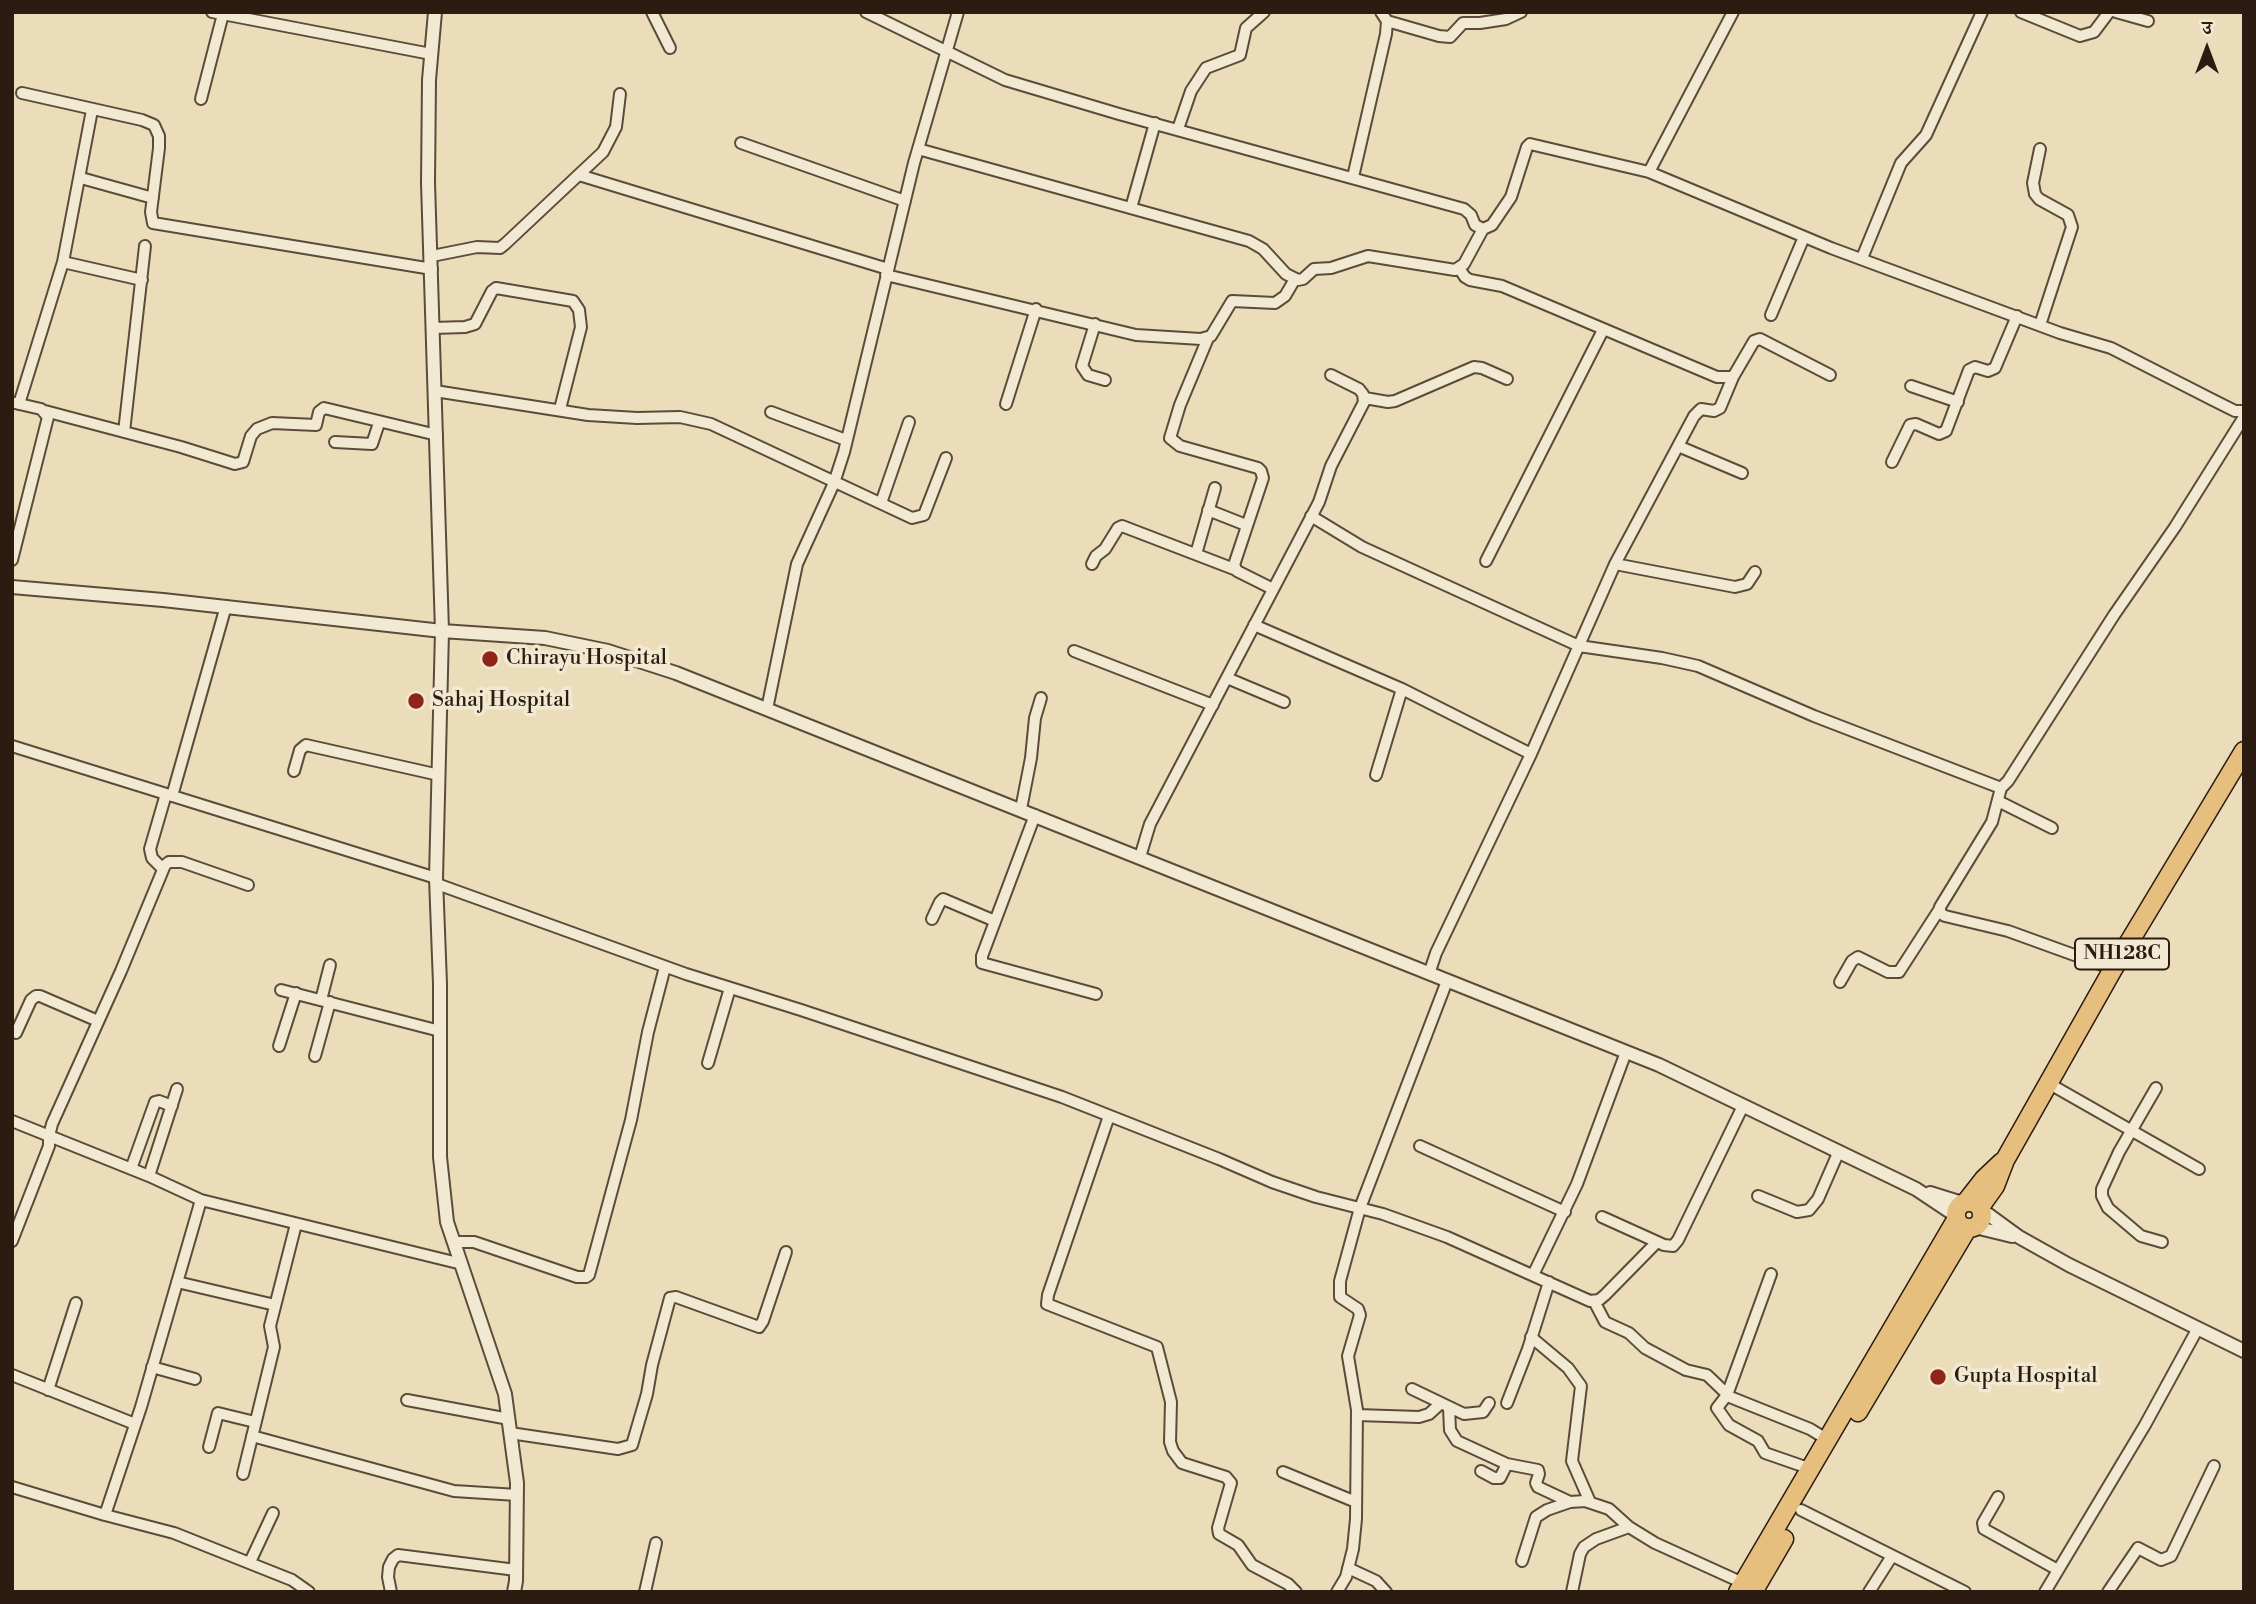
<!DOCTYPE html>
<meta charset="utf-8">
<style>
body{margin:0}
#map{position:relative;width:2256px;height:1604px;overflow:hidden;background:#ebddba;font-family:"Libre Bodoni","Noto Serif Devanagari",serif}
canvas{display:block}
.frame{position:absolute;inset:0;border:14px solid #2b1b10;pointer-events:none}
.north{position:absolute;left:2172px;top:14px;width:70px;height:70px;-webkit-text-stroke:5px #f2e9d2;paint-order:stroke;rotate:0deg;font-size:19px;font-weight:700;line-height:28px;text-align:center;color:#2b1b10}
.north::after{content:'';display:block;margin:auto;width:24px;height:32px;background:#2b1b10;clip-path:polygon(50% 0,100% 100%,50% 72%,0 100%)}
</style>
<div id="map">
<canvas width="2256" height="1604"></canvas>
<div class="frame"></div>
<div class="north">उ</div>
</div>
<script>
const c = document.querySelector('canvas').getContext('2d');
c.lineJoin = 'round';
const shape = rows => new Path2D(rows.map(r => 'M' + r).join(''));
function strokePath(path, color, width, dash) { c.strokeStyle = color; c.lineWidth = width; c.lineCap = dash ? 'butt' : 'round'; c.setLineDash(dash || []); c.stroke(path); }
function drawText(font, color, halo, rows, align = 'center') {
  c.font = font + ' "Libre Bodoni",serif'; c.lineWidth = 7; c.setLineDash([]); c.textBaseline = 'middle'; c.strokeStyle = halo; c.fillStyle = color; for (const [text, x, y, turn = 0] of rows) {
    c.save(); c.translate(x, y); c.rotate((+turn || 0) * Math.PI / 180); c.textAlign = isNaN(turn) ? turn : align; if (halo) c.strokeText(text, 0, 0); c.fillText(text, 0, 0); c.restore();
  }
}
const minor = shape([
 [212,12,431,54],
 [652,12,670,48],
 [866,12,1005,80,1119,114,1464,209,1471,215,1475,225,1483,229,1492,225,1511,197,1527,147,1530,144,1649,172,1831,248,2060,333,2111,348,2213,400,2235,411,2244,411],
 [2021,12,2080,36,2094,32,2109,12],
 [2116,12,2148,21],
 [1387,21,1439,36,1450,37,1463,23,1480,23,1506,19,1521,12],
 [22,93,142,120,154,125,159,136,159,148,151,212,153,223,432,269],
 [201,99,223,14],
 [1178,129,1191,91,1206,68,1240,55,1246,28,1264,12],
 [741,143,905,201],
 [918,149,1249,241,1263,249,1286,274,1298,280,1303,279,1314,269,1331,268,1368,256,1455,270,1464,264,1483,229],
 [1649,172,1733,12],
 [579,175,888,269],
 [1353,177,1386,34,1387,21,1381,12],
 [81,178,153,198],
 [1131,208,1155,123],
 [432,256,477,247,500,248,505,244,603,152,616,127,620,94],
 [1862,258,1901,163,1926,135,1982,12],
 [63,262,142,280],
 [1459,268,1465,277,1470,280,1502,286,1717,377,1733,377,1754,341,1760,339,1830,375],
 [886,275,1136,335,1201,339,1211,336,1232,301,1275,303,1285,296,1295,279],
 [1771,315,1804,237],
 [1095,324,1082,366,1088,375,1105,380],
 [2040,325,2072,227,2068,215,2039,199,2035,194,2033,183,2040,149],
 [433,328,465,327,475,324,492,291,496,288,573,301,579,310,581,327,560,409],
 [1208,338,1180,405,1170,438,1180,446,1258,468,1261,471,1263,478,1234,565,1237,571,1273,589],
 [1911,386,1958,402],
 [435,391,588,415,637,418,680,417,711,424,912,518,924,515,946,458],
 [1365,398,1388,402,1395,401,1474,367,1482,368,1507,379],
 [19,404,63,262,92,110],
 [1006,404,1036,309],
 [45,411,181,447,235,464,243,462,251,436,257,429,272,423,316,425,319,412,324,408,437,435],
 [771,412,846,440],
 [124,432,145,246],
 [335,442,372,444,379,423],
 [1678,446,1742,473],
 [1892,462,1910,425,1916,424,1939,434,1946,431,1969,370,1975,367,1988,371,1995,368,2017,316],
 [881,503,909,422],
 [1208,510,1246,525],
 [1311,516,1362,547,1579,646,1662,658,1698,666,1814,716,2001,788],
 [1196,554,1215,488],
 [12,560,48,417,41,409,15,403],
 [1486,561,1603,330],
 [1092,564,1096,556,1105,549,1118,528,1122,526,1234,569],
 [1615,564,1735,587,1747,584,1755,572],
 [1254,625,1402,689,1531,754],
 [1074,651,1213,705],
 [1227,678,1284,702],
 [767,709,797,564,834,483,844,452,914,163,958,12],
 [12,746,436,878],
 [294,771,300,750,306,745,439,775],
 [1376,775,1402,689],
 [172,796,226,606],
 [1998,801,2052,828],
 [1021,809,1031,758,1035,718,1041,698],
 [1035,815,982,956,982,963,1096,994],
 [1140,857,1150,824,1319,502,1331,466,1364,402,1363,394,1359,389,1331,375],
 [163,869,152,858,150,849,166,794],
 [437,884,686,974,801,1010,1062,1097,1219,1159,1272,1182,1316,1197,1383,1214,1447,1237,1590,1301,1599,1300,1605,1295,1657,1242],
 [932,919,940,902,943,899,995,921],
 [2113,969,2008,931,1945,916,1940,913,1940,907,1992,822,2001,788,2008,781,2114,615,2175,527,2244,417],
 [1429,974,1436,953,1531,754,1615,564,1694,416,1701,409,1714,411,1720,408,1733,377],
 [1840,982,1852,961,1858,957,1888,972,1899,972,1939,910],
 [281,990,440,1031],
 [321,1000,330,965],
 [16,1033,31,1000,36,996,40,996,98,1021],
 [279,1046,296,993],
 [315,1056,330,1002],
 [708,1063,730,988],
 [2048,1083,2199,1169],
 [2156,1088,2119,1152,2102,1189,2102,1196,2108,1208,2141,1236,2162,1242],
 [1109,1116,1048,1295,1047,1304,1157,1347,1171,1402,1170,1442,1173,1451,1182,1463,1226,1477,1231,1483,1218,1528,1219,1534,1238,1545,1252,1565,1288,1584,1296,1592],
 [12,1121,149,1176,201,1200,462,1264],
 [1420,1146,1565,1212],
 [131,1169,155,1102,159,1101,172,1106],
 [149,1176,177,1089],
 [1758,1196,1797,1212,1809,1210,1818,1199,1839,1151],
 [1602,1217,1664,1245,1673,1246,1678,1240,1743,1106],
 [12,1241,49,1146,49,1136,52,1124,121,971,165,865,169,862,182,862,248,885],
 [454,1242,474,1242,577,1277,586,1277,589,1275,631,1120,648,1032,665,967],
 [1771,1274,1727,1395,1717,1408,1729,1425,1758,1441,1765,1453,1811,1469],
 [1533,1275,1577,1184,1626,1052],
 [177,1282,275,1305],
 [1594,1301,1605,1322,1629,1333,1645,1348,1686,1370,1707,1375,1730,1397,1810,1429,1828,1440],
 [1531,1337,1568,1368,1581,1386,1572,1461,1590,1502],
 [152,1367,195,1379],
 [12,1375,135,1424],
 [1412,1389,1464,1414,1483,1412,1489,1403],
 [48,1390,76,1303],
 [407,1400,509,1419],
 [1507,1403,1528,1349,1549,1282],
 [1449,1408,1450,1430,1457,1441,1507,1464,1538,1470,1539,1474,1536,1483,1538,1487,1570,1502],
 [1357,1415,1419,1417,1429,1414,1441,1403],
 [510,1433,618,1449,632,1445,647,1394,652,1365,670,1298,676,1297,759,1327,763,1321,786,1252],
 [252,1436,454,1491,517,1495],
 [209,1447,218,1413,255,1422],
 [1481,1471,1494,1478,1500,1478,1507,1464],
 [1283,1472,1356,1502],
 [243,1474,274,1347,270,1326,296,1224],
 [12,1487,105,1515,174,1533,292,1580,309,1592],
 [1998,1497,1983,1523,1984,1529,2058,1570],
 [1801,1510,1965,1592],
 [105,1515,141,1407,201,1200],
 [1522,1561,1536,1517,1547,1510,1570,1502,1585,1501,1609,1509,1629,1527,1655,1543,1743,1583],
 [250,1562,273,1513],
 [1348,1568,1376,1581,1386,1592],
 [391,1592,388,1577,389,1567,393,1559,398,1555,516,1570],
 [645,1592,656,1543],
 [1337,1592,1346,1577,1353,1549,1356,1519,1357,1410,1348,1356,1360,1315,1358,1309,1340,1297,1340,1281,1360,1208,1447,981],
 [1572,1592,1580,1554,1584,1547,1596,1539,1629,1527],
 [1869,1592,1892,1556],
 [2045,1592,2145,1425,2198,1328],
 [2108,1592,2138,1548,2161,1560,2171,1556,2214,1466]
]);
const tertiary = shape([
 [435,12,429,80,428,183,442,631,436,878,440,984,440,1157,447,1222,505,1394,517,1483,516,1581,514,1592],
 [12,587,163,600,442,631,545,638,608,651,676,673,1659,1065,1916,1189,1955,1215],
 [1930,1193,1962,1203],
 [1982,1210,2019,1237,2069,1265,2244,1351],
 [1975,1227,2012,1236]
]);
const trunk = shape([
 '1956 1215a13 13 0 1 1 26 0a13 13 0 1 1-26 0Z',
 [1966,1202,1984,1179,2002,1162],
 [1980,1207,1995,1186,2005,1160,2113,969,2244,751],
 [1858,1412,1967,1229],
 [1738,1592,1956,1220],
 [1753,1592,1784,1539]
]);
strokePath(minor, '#5b4c3a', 14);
strokePath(tertiary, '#5b4c3a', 16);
strokePath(trunk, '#2b1b10', 21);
strokePath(minor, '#f2e9d2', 10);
strokePath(tertiary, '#f2e9d2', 12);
strokePath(trunk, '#e6be7d', 18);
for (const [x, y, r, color] of [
 [490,659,9,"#8f2418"],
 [416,701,9,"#8f2418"],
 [1938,1377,9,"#8f2418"]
]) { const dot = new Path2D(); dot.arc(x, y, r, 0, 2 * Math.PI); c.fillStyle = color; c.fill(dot); strokePath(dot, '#f2e9d2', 2.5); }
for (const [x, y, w] of [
 [2122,954,94]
]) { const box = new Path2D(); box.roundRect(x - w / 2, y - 15.5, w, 31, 5); c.fillStyle = '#f2e9d2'; c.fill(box); strokePath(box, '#2b1b10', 2); }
drawText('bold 19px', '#2b1b10', null, [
 ["NH128C",2122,954]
]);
drawText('21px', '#2b1b10', '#f2e9d2', [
 ["Chirayu Hospital",506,659],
 ["Sahaj Hospital",432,701],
 ["Gupta Hospital",1954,1377]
], 'left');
</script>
